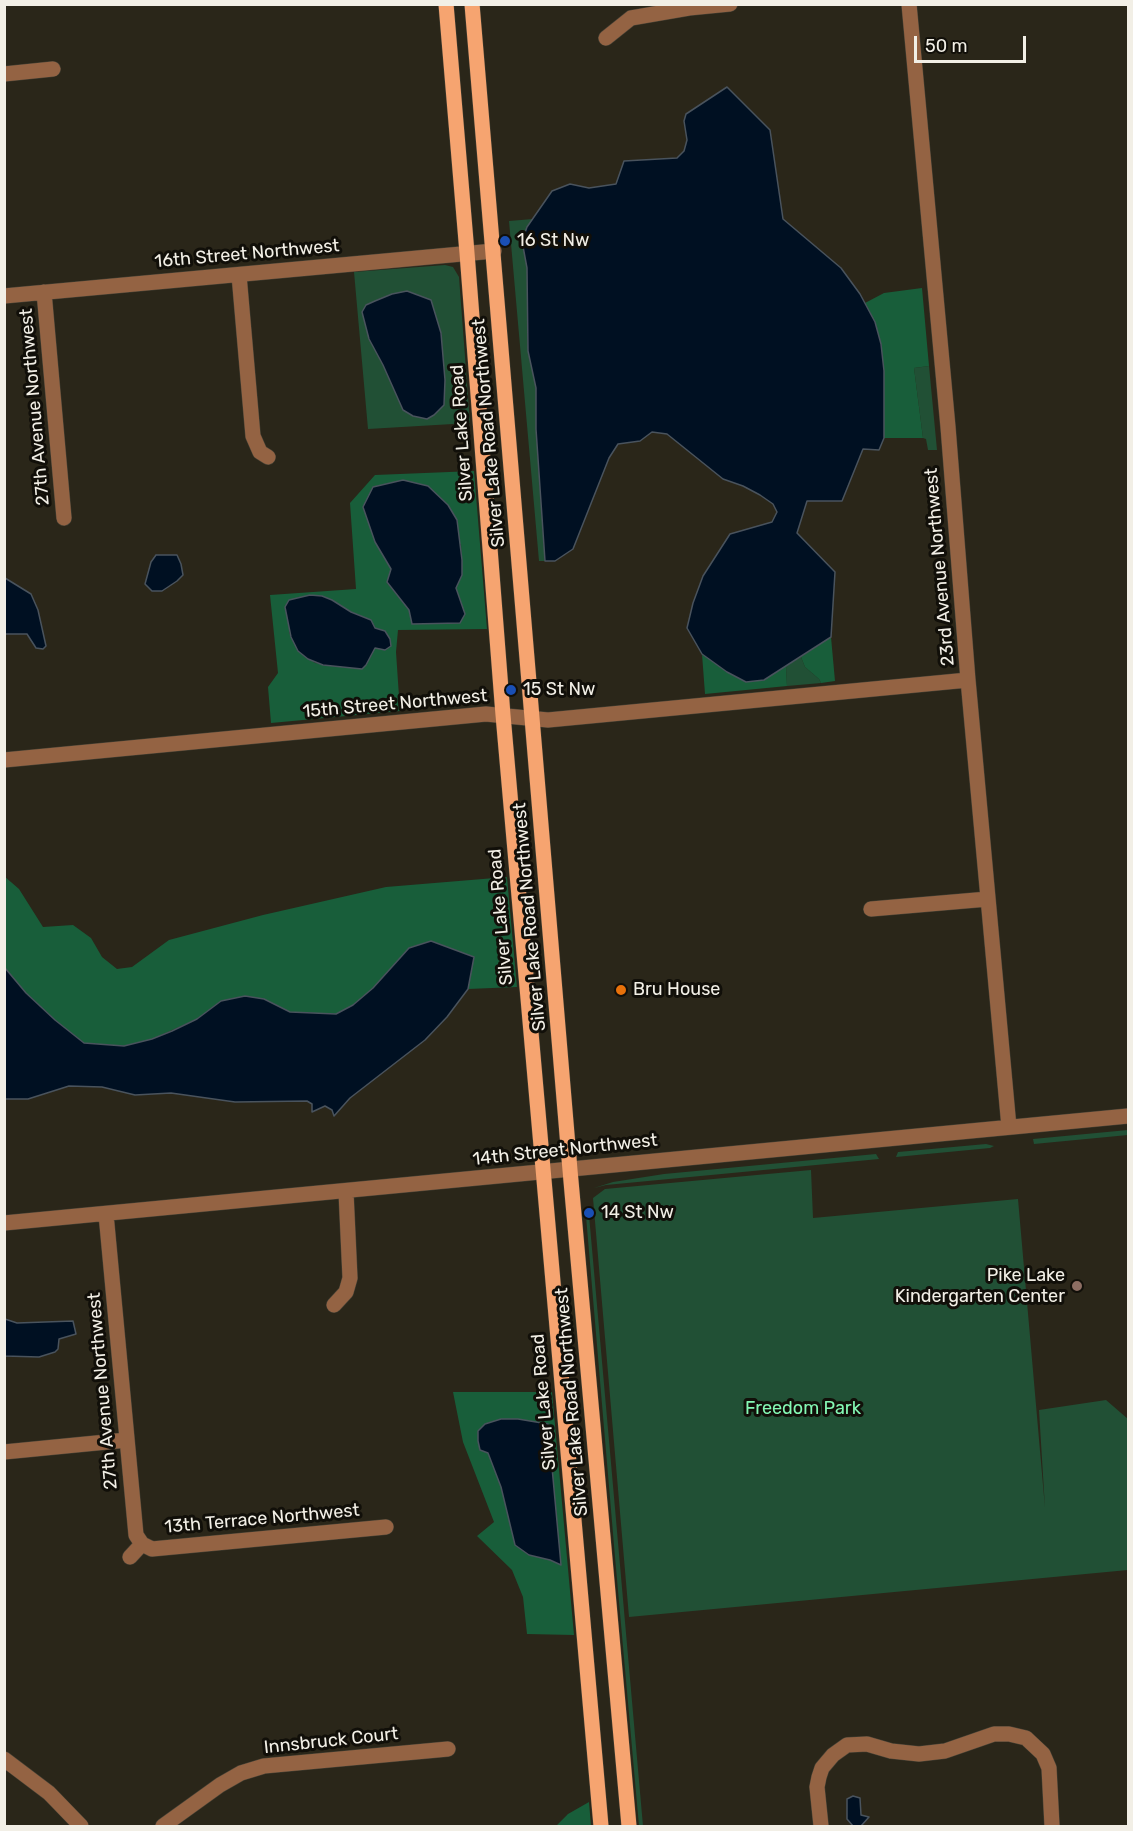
<!DOCTYPE html>
<style>
body{margin:0}
#map{position:relative;width:1133px;height:1831px;overflow:hidden;background:#2a2619;font-family:Rubik,sans-serif}
canvas{display:block}
.frame{position:absolute;inset:0;border:6px solid #f2efe6;pointer-events:none}
.scale{position:absolute;left:914px;top:36px;width:112px;height:27px;box-sizing:border-box;border:3px solid #f2efe6;border-top:0;padding-left:8px;font-size:18px;line-height:21px;white-space:nowrap;color:#f2efe6;-webkit-text-stroke:4px #110f09;paint-order:stroke}
</style>
<div id="map">
<canvas width="1133" height="1831"></canvas>
<div class="frame"></div>
<div class="scale">50 m</div>
</div>
<script>
const c = document.querySelector('canvas').getContext('2d');
c.lineJoin = 'round';
function fill(path, color) { c.fillStyle = color; c.fill(path, 'evenodd'); }
const shape = rows => new Path2D(rows.map(r => 'M' + r).join(''));
function strokePath(path, color, width, dash) { c.strokeStyle = color; c.lineWidth = width; c.lineCap = dash ? 'butt' : 'round'; c.setLineDash(dash || []); c.stroke(path); }
function drawText(font, color, halo, rows, align = 'center') {
  c.font = font + ' Rubik,sans-serif'; c.lineWidth = 6; c.setLineDash([]); c.textBaseline = 'middle'; c.strokeStyle = halo; c.fillStyle = color; for (const [text, x, y, turn = 0] of rows) {
    c.save(); c.translate(x, y); c.rotate((+turn || 0) * Math.PI / 180); c.textAlign = isNaN(turn) ? turn : align; if (halo) c.strokeText(text, 0, 0); c.fillText(text, 0, 0); c.restore();
  }
}
fill(shape([
 [533,219,522,241,527,268,528,351,536,388,536,429,545,561,539,561,509,221],
 [445,265,453,267,459,277,470,423,368,429,354,272],
 [407,291,430,300,441,333,445,380,444,405,403,410,383,365,369,339],
 [929,366,937,450,928,450,926,439,923,438,914,368],
 [801,657,805,667,819,679,821,683,787,686,786,666],
 [1128,1130,1128,1135,1034,1144,1033,1139],
 [986,1144,994,1146,990,1148,896,1157,898,1152],
 [876,1154,879,1159,606,1185,594,1188,613,1182,664,1174],
 [811,1170,813,1218,1018,1199,1045,1508,1039,1410,1106,1400,1128,1419,1128,1570,629,1617,593,1198,605,1189],
 [589,1215,611,1463,643,1826,639,1826,615,1557,586,1216]
]), '#215035');
fill(shape([
 [922,288,929,366,914,368,923,438,884,438,884,371,875,322,865,303,884,293],
 [474,471,487,629,398,630,396,652,400,711,271,723,268,687,278,673,270,595,356,589,350,503,375,475],
 [461,544,462,575,456,588,465,614,433,624,412,624,409,610,387,583,391,569,387,560],
 [332,600,351,612,371,620,375,628,372,655,362,669,315,663,298,651,291,637,289,632],
 [831,637,835,681,821,683,819,679,805,667,801,657],
 [702,654,727,672,764,680,786,666,787,686,705,694],
 [4,876,19,889,43,927,73,925,91,938,102,957,117,969,132,967,169,940,263,915,386,887,507,877,517,987,468,989,473,957,431,941,409,948,373,988,353,1005,336,1015,290,1012,264,999,221,1001,197,1019,152,1039,124,1046,84,1043,55,1020,26,993,5,968],
 [453,1392,552,1392,574,1635,527,1634,523,1597,512,1570,477,1536,494,1522,463,1442],
 [501,1419,518,1419,550,1560,529,1555,488,1453,485,1424],
 [589,1802,591,1826,556,1826,568,1814]
]), '#185e3a');
const water = shape([
 [727,87,770,130,783,219,841,268,860,294,875,322,881,344,884,371,884,438,879,450,863,449,842,501,807,501,797,533,835,572,831,637,764,680,746,682,727,672,702,654,687,628,693,603,703,576,730,534,772,522,777,512,773,504,760,495,743,486,723,479,667,434,652,432,640,441,618,444,609,458,573,549,555,561,545,561,536,429,536,388,528,351,527,268,522,241,527,227,552,191,570,184,589,188,616,184,624,161,677,158,684,151,687,140,684,121,686,114,727,87],
 [407,291,431,300,441,333,445,380,444,405,434,415,427,419,413,416,403,410,383,365,369,339,362,312,366,305,375,301,392,294,407,291],
 [403,480,428,486,448,505,457,520,462,560,462,575,456,588,465,614,460,623,412,624,409,610,387,582,391,569,375,542,363,507,373,487,403,480],
 [156,555,177,555,181,564,183,575,177,581,162,591,152,591,145,584,151,562,156,555],
 [5,578,31,594,38,610,46,646,43,649,36,648,27,634,5,634,5,578],
 [310,595,322,596,332,600,351,612,371,620,375,628,385,631,390,639,391,646,385,650,375,648,366,665,362,669,323,665,308,659,298,651,291,637,285,607,289,600,310,595],
 [431,941,474,957,468,989,447,1017,425,1040,350,1098,334,1116,332,1110,325,1106,312,1112,312,1104,307,1101,235,1102,171,1093,135,1095,102,1087,69,1086,28,1099,5,1099,5,968,26,993,55,1020,84,1043,124,1046,152,1039,172,1031,197,1019,221,1001,245,996,264,999,290,1012,336,1014,353,1005,373,988,409,948,431,941],
 [5,1319,17,1323,73,1321,76,1334,59,1339,58,1349,55,1352,39,1357,5,1356,5,1319],
 [501,1419,518,1419,548,1424,561,1565,550,1560,529,1555,515,1545,501,1487,488,1453,480,1450,478,1441,478,1431,485,1424,501,1419],
 [853,1796,860,1798,861,1815,869,1817,861,1826,853,1826,847,1819,847,1799,853,1796]
]);
fill(water, '#001022');
strokePath(water, '#49535d', 1.5);
const minor = shape([
 [909,4,948,427,968,680,1009,1127],
 [606,38,631,18,689,8,730,4],
 [4,74,53,69],
 [239,275,253,436,260,452,268,457],
 [44,292,64,518],
 [4,296,494,251],
 [4,760,486,714,548,720,968,680],
 [871,909,988,899],
 [106,1214,136,1535,142,1544,130,1557],
 [4,1223,1128,1116],
 [334,1305,346,1292,350,1278,346,1192],
 [4,1452,127,1440],
 [142,1544,152,1549,386,1527],
 [4,1759,49,1793,81,1826],
 [163,1826,220,1785,241,1773,264,1766,448,1749],
 [821,1826,817,1787,819,1777,822,1768,833,1755,847,1745,867,1744,891,1751,919,1754,945,1751,994,1734,1009,1734,1026,1738,1043,1754,1049,1768,1052,1826]
]);
const major = shape([
 [446,4,467,253,503,715,601,1826],
 [472,4,570,1170,629,1826]
]);
strokePath(minor, '#464236', 16);
strokePath(major, '#464236', 16);
strokePath(minor, '#946343', 15);
strokePath(major, '#f6a470', 15);
for (const [x, y, r, color] of [
 [505,241,6,"#1a4fb4"],
 [511,690,6,"#1a4fb4"],
 [621,990,6,"#e8710a"],
 [589,1213,6,"#1a4fb4"],
 [1077,1286,6,"#8d6e63"]
]) { const dot = new Path2D(); dot.arc(x, y, r, 0, 2 * Math.PI); c.fillStyle = color; c.fill(dot); strokePath(dot, '#110f09', 2); }
drawText('18px', '#f2efe6', '#110f09', [
 ["16 St Nw",517,241],
 ["15 St Nw",523,690],
 ["Bru House",633,990],
 ["14 St Nw",601,1213],
 ["Pike Lake",1065,1276,"right"],
 ["Kindergarten Center",1065,1297,"right"]
], 'left');
drawText('18px', '#f2efe6', '#110f09', [
 ["16th Street Northwest",247,254,-5],
 ["27th Avenue Northwest",35,407,-95],
 ["Silver Lake Road",462,433,-94],
 ["Silver Lake Road Northwest",489,433,-95],
 ["23rd Avenue Northwest",940,567,-95],
 ["15th Street Northwest",395,704,-5],
 ["Silver Lake Road",501,917,-95],
 ["Silver Lake Road Northwest",530,917,-95],
 ["14th Street Northwest",565,1150,-6],
 ["27th Avenue Northwest",103,1391,-95],
 ["Silver Lake Road",544,1402,-95],
 ["Silver Lake Road Northwest",572,1402,-95],
 ["13th Terrace Northwest",262,1519,-5],
 ["Innsbruck Court",331,1741,-6]
]);
drawText('18px', '#84f8b4', '#110f09', [
 ["Freedom Park",803,1409]
]);
</script>
